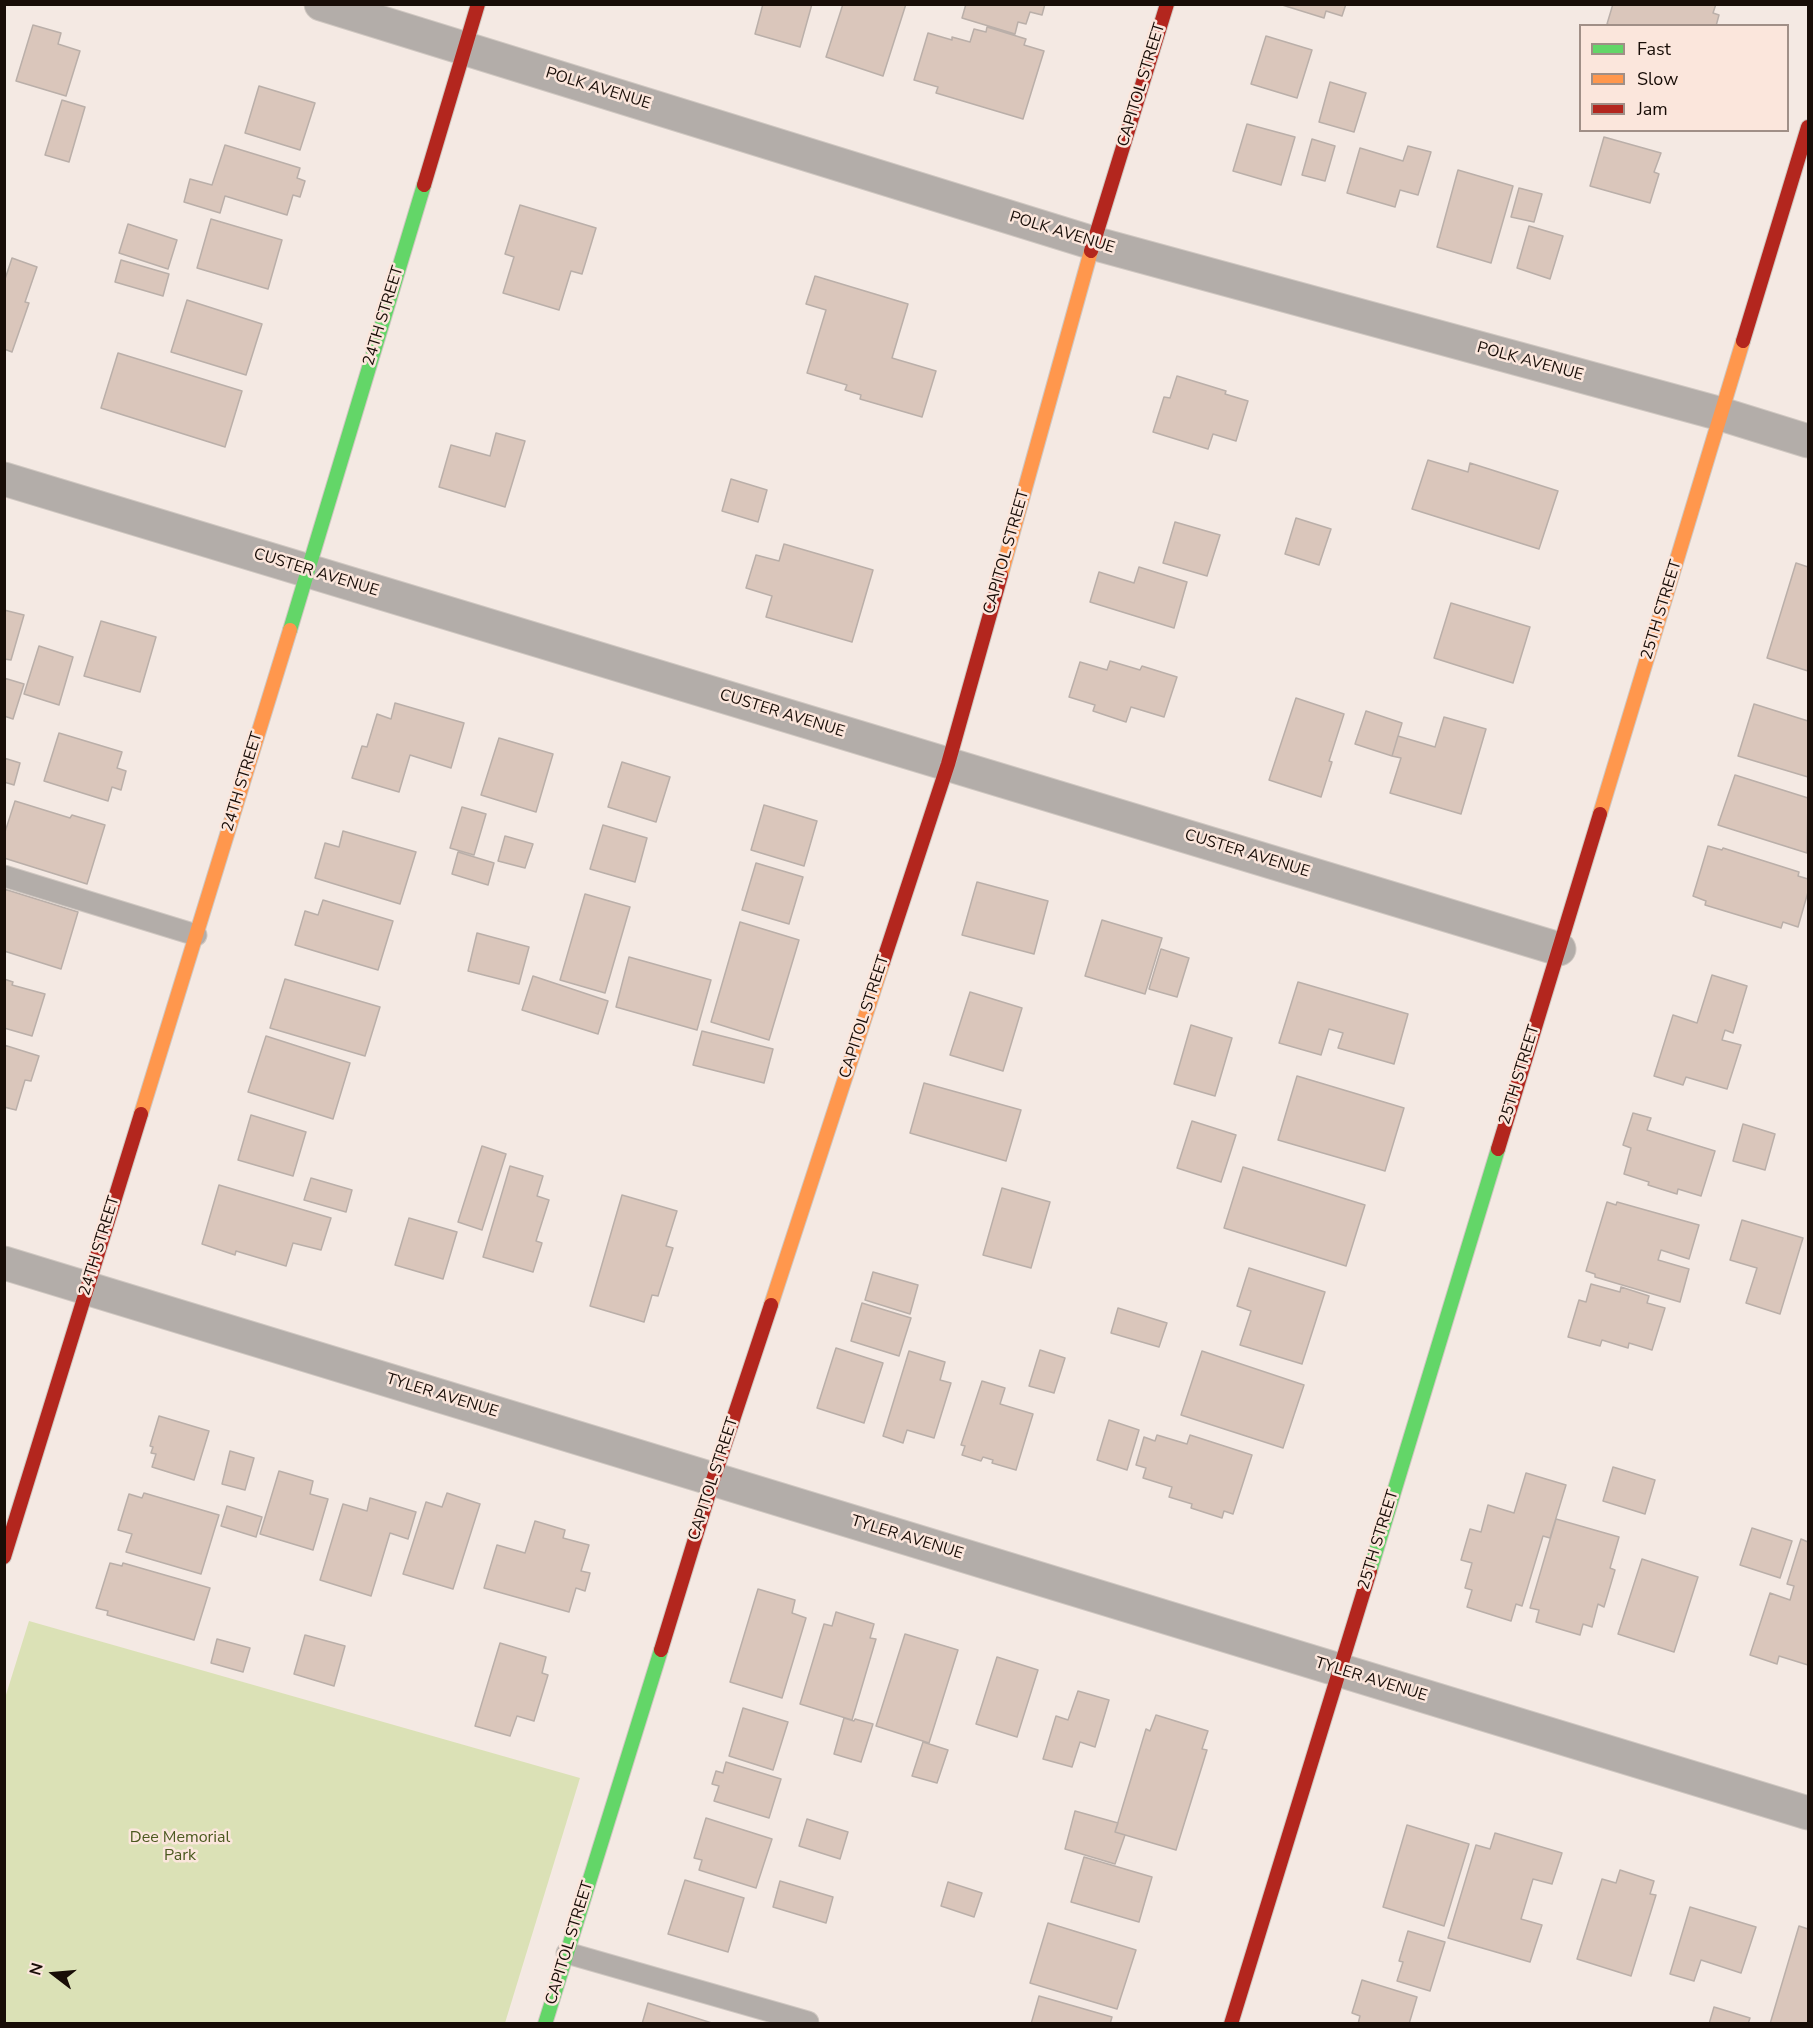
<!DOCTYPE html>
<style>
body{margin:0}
#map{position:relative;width:1813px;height:2028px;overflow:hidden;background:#f4e9e3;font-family:"Nunito Sans",sans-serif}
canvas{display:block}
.frame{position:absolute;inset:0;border:6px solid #180d07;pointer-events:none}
.legend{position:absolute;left:1579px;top:24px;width:210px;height:108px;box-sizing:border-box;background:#fbe6dc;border:2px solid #a08f87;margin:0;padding:8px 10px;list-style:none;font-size:18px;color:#180d07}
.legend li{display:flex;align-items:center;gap:12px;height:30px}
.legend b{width:30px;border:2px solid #a08f87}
.north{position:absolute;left:24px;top:1944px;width:60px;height:60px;-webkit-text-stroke:4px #fbe6dc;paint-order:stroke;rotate:286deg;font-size:16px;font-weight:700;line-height:24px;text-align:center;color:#180d07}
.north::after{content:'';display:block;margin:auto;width:21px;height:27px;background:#180d07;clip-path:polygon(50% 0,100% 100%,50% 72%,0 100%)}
</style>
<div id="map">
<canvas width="1813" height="2028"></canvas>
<div class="frame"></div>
<ul class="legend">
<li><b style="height:8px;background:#63d668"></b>Fast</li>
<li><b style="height:8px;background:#ff974d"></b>Slow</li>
<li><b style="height:8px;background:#b3261e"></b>Jam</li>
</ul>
<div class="north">N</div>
</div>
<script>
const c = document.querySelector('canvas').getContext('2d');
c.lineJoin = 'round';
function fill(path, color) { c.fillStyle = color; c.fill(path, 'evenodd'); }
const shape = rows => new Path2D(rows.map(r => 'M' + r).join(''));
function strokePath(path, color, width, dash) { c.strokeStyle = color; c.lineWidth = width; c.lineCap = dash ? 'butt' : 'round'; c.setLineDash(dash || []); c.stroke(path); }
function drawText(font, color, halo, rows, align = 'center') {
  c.font = font + ' "Nunito Sans",sans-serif'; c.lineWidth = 5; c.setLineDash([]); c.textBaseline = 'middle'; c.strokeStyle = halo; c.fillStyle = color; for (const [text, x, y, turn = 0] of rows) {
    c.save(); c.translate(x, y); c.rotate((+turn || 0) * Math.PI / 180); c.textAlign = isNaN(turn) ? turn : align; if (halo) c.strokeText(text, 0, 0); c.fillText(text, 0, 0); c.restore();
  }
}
fill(shape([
 [29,1621,580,1778,505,2023,5,2023,5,1698]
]), '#dbe1b6');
const building = shape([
 [763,4,812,4,800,47,755,34,763,4],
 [843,4,906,4,883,76,826,57,843,4],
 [966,4,1045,4,1042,15,1030,12,1026,24,1018,22,1015,34,962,18,966,4],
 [1279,4,1346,4,1342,16,1326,11,1324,18,1279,4],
 [1613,4,1716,4,1713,13,1719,15,1716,26,1613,26,1607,24,1613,4],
 [33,25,61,33,58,44,80,51,66,96,16,81,33,25],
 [987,27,1026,39,1024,45,1044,51,1023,119,936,93,938,87,914,80,928,33,952,40,952,37,970,42,974,29,986,32,987,27],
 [1266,36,1312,50,1297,98,1251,84,1266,36],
 [1330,82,1366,93,1354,132,1319,122,1330,82],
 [259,86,315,103,300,150,245,133,259,86],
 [62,100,85,107,69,162,45,155,62,100],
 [1247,124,1295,137,1281,185,1233,171,1247,124],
 [1604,137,1661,153,1654,172,1659,174,1650,203,1590,186,1604,137],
 [1312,139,1335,146,1325,181,1302,175,1312,139],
 [225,145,300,168,297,178,305,181,300,197,293,195,287,215,225,196,220,213,184,202,190,179,212,185,225,145],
 [1408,146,1431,152,1418,195,1400,190,1395,207,1347,193,1360,148,1403,161,1408,146],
 [1458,170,1513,186,1491,263,1437,247,1458,170],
 [1519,188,1542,194,1534,222,1511,217,1519,188],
 [520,205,596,228,582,274,571,271,559,310,503,293,514,257,505,254,520,205],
 [211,219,282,240,268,289,197,268,211,219],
 [128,224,177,240,168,269,119,253,128,224],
 [1529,226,1563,236,1550,279,1517,268,1529,226],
 [12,258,37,267,25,302,29,303,12,352,4,349,4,282,12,258],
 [121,260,169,274,163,296,115,282,121,260],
 [815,276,908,304,892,358,936,371,922,417,860,399,861,395,845,390,847,385,807,373,826,310,806,304,815,276],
 [187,300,262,324,246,375,171,352,187,300],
 [118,353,242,391,225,447,101,408,118,353],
 [1177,376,1226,391,1225,394,1248,401,1236,441,1213,434,1208,449,1153,432,1164,397,1170,398,1177,376],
 [496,433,525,441,505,507,439,487,451,445,490,456,496,433],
 [1428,460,1468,472,1470,463,1558,491,1539,549,1412,509,1428,460],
 [731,479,767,490,758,522,722,511,731,479],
 [1296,518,1331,529,1319,565,1285,554,1296,518],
 [1175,522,1220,535,1207,576,1163,563,1175,522],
 [784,544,873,570,852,642,766,617,772,596,746,588,756,555,779,561,784,544],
 [1796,563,1808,567,1808,671,1767,658,1796,563],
 [1139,567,1187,582,1174,628,1090,602,1099,572,1134,583,1139,567],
 [1451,603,1530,627,1513,683,1434,658,1451,603],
 [4,610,24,615,11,660,4,659,4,610],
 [101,621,156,637,140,692,84,676,101,621],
 [39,646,73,657,59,705,24,694,39,646],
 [1110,661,1140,670,1142,666,1177,677,1164,717,1131,707,1126,722,1093,711,1095,705,1069,697,1080,662,1107,670,1110,661],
 [4,678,24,684,13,719,4,716,4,678],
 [1296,698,1344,714,1329,761,1332,762,1321,797,1269,780,1296,698],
 [395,703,464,723,451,768,410,755,399,792,352,778,362,746,367,747,377,714,391,719,395,703],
 [1754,704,1808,721,1808,777,1738,756,1754,704],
 [1366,711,1402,723,1392,756,1355,744,1366,711],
 [1444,717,1486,729,1461,814,1390,793,1401,758,1392,756,1398,736,1435,747,1444,717],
 [59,733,122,752,117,768,126,771,121,790,112,787,108,801,44,781,59,733],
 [499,738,553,754,536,812,481,795,499,738],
 [4,758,20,763,14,785,4,782,4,758],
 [622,762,670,777,656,822,608,807,622,762],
 [1735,775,1808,798,1807,853,1718,825,1735,775],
 [15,801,70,818,72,815,105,825,87,884,4,858,4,835,15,801],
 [764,805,817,821,804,866,751,850,764,805],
 [462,807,486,814,474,855,450,848,462,807],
 [603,825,647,838,635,882,590,869,603,825],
 [343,831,416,852,400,904,315,878,325,843,339,847,343,831],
 [505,836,533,844,525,868,498,861,505,836],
 [1708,846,1722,850,1723,848,1799,872,1798,876,1808,879,1808,892,1798,927,1783,922,1781,928,1705,905,1706,901,1693,896,1708,846],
 [458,852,494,863,488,885,452,874,458,852],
 [756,863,803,877,789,924,742,910,756,863],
 [977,882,1048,901,1034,954,962,935,977,882],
 [4,889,78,912,61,969,4,951,4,889],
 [585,894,630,907,605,993,560,980,585,894],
 [323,900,393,921,378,970,295,945,305,911,318,915,323,900],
 [1102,920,1162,938,1145,994,1085,976,1102,920],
 [740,922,799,940,769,1040,711,1022,740,922],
 [477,933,529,947,519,984,468,971,477,933],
 [1161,949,1189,958,1177,997,1149,989,1161,949],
 [629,957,711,980,697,1030,616,1007,629,957],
 [1712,975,1747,986,1733,1033,1725,1030,1722,1040,1741,1045,1727,1089,1686,1077,1683,1085,1654,1076,1673,1015,1697,1023,1712,975],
 [533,976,608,1001,598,1034,522,1010,533,976],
 [4,979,13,982,12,985,45,994,32,1036,4,1028,4,979],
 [285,979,380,1007,365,1056,270,1028,285,979],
 [1298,982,1408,1014,1394,1064,1338,1048,1343,1033,1329,1029,1321,1055,1279,1043,1298,982],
 [970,992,1022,1008,1003,1071,950,1055,970,992],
 [1191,1025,1232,1038,1215,1096,1174,1084,1191,1025],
 [702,1031,773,1049,764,1083,693,1065,702,1031],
 [266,1036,350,1063,333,1119,248,1092,266,1036],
 [4,1045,39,1056,31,1081,25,1080,16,1110,4,1107,4,1045],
 [1297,1076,1404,1108,1385,1171,1278,1140,1297,1076],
 [924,1083,1021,1110,1006,1161,910,1133,924,1083],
 [1633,1113,1651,1118,1647,1130,1715,1151,1701,1196,1678,1189,1677,1194,1648,1185,1649,1182,1624,1174,1631,1148,1623,1145,1633,1113],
 [251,1115,306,1132,293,1176,238,1160,251,1115],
 [1192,1121,1236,1135,1221,1182,1177,1168,1192,1121],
 [1743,1124,1775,1134,1765,1170,1733,1161,1743,1124],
 [482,1146,506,1154,482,1230,458,1222,482,1146],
 [510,1166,543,1176,537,1196,549,1200,536,1241,542,1243,533,1272,483,1257,510,1166],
 [1243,1167,1365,1205,1346,1266,1224,1228,1243,1167],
 [311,1178,352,1190,346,1212,304,1200,311,1178],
 [219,1185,331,1218,321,1250,293,1243,286,1266,236,1251,235,1255,202,1244,219,1185],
 [1002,1188,1050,1202,1031,1268,983,1255,1002,1188],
 [622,1195,677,1211,666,1246,673,1248,658,1296,652,1295,644,1322,590,1306,622,1195],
 [1607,1202,1616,1205,1617,1202,1699,1225,1689,1259,1661,1250,1658,1260,1689,1269,1680,1302,1595,1277,1595,1274,1586,1271,1607,1202],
 [409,1218,457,1232,443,1279,395,1265,409,1218],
 [1742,1220,1803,1238,1780,1314,1746,1303,1757,1268,1730,1260,1742,1220],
 [1249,1268,1325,1292,1302,1364,1240,1345,1251,1311,1237,1306,1249,1268],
 [873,1272,918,1285,910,1314,865,1300,873,1272],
 [1591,1284,1620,1292,1621,1287,1649,1296,1647,1303,1665,1308,1652,1350,1629,1343,1628,1348,1602,1340,1600,1346,1568,1337,1579,1300,1586,1302,1591,1284],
 [862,1303,911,1318,899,1356,851,1341,862,1303],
 [1118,1308,1167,1323,1159,1347,1111,1333,1118,1308],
 [836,1348,883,1363,864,1423,817,1408,836,1348],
 [1040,1350,1065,1358,1054,1393,1029,1386,1040,1350],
 [909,1351,945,1362,940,1380,951,1383,934,1438,907,1430,903,1443,883,1436,909,1351],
 [1202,1351,1304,1385,1283,1448,1181,1415,1202,1351],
 [982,1381,1005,1388,1000,1404,1033,1414,1016,1470,992,1463,993,1460,983,1457,981,1461,962,1455,965,1446,961,1445,982,1381],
 [159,1416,209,1431,194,1480,152,1467,156,1454,151,1453,153,1447,150,1446,159,1416],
 [1109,1420,1139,1430,1127,1470,1097,1460,1109,1420],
 [1157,1435,1187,1444,1190,1435,1252,1455,1233,1514,1224,1511,1222,1518,1191,1508,1192,1504,1169,1497,1172,1487,1143,1478,1146,1468,1136,1465,1144,1437,1155,1441,1157,1435],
 [230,1451,254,1458,245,1490,222,1484,230,1451],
 [1613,1467,1655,1480,1645,1514,1603,1501,1613,1467],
 [279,1471,313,1481,310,1494,328,1499,313,1550,260,1534,279,1471],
 [1526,1473,1566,1485,1550,1538,1543,1536,1522,1606,1516,1604,1511,1621,1467,1607,1472,1590,1465,1588,1472,1563,1461,1560,1470,1529,1481,1532,1488,1505,1514,1513,1526,1473],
 [144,1493,219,1515,201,1574,126,1552,132,1534,118,1530,129,1494,142,1498,144,1493],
 [447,1493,480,1504,453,1589,403,1574,426,1502,442,1507,447,1493],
 [370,1498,416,1512,408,1539,390,1533,371,1596,320,1580,343,1504,367,1511,370,1498],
 [227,1506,262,1517,256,1537,221,1526,227,1506],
 [1556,1519,1619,1537,1610,1568,1615,1570,1604,1607,1598,1604,1592,1627,1583,1624,1580,1635,1536,1622,1539,1610,1530,1608,1556,1519],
 [535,1521,565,1530,563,1538,589,1545,581,1571,590,1573,585,1591,576,1588,569,1612,484,1588,497,1545,525,1553,535,1521],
 [1752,1528,1792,1541,1780,1578,1740,1565,1752,1528],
 [1801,1539,1808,1542,1808,1665,1779,1656,1777,1664,1750,1655,1770,1593,1790,1600,1794,1586,1787,1584,1801,1539],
 [1642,1559,1698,1577,1674,1652,1618,1634,1642,1559],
 [110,1563,122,1566,123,1563,210,1588,194,1640,107,1615,108,1611,96,1608,110,1563],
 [758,1589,795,1600,792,1613,806,1618,782,1698,730,1682,758,1589],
 [836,1612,874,1624,870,1638,876,1639,852,1720,800,1704,824,1624,832,1626,836,1612],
 [905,1634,958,1650,929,1743,876,1726,905,1634],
 [305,1635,345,1646,334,1686,294,1674,305,1635],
 [217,1639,250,1648,243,1672,211,1663,217,1639],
 [500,1643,546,1657,542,1673,548,1675,534,1721,517,1716,510,1736,475,1726,500,1643],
 [997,1657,1038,1670,1017,1737,976,1724,997,1657],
 [1078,1691,1109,1700,1095,1747,1080,1742,1072,1767,1043,1759,1056,1716,1068,1720,1078,1691],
 [743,1708,788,1722,773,1770,729,1756,743,1708],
 [1156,1715,1208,1731,1202,1749,1207,1750,1176,1850,1115,1832,1146,1729,1150,1731,1156,1715],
 [844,1718,854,1721,855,1719,873,1724,861,1762,834,1754,844,1718],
 [923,1742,948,1750,937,1783,912,1776,923,1742],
 [726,1762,781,1779,769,1818,714,1801,719,1786,712,1784,716,1771,723,1773,726,1762],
 [1075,1811,1118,1823,1115,1832,1125,1835,1115,1864,1065,1849,1075,1811],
 [706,1818,772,1839,756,1888,699,1870,702,1860,694,1858,706,1818],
 [807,1819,848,1832,840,1859,799,1846,807,1819],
 [1407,1825,1469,1844,1444,1926,1383,1907,1407,1825],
 [1495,1833,1562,1853,1552,1884,1533,1879,1521,1919,1542,1925,1530,1962,1448,1938,1476,1845,1490,1849,1495,1833],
 [1084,1857,1152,1877,1139,1922,1071,1902,1084,1857],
 [1620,1870,1654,1881,1650,1894,1656,1895,1631,1976,1577,1959,1602,1879,1616,1883,1620,1870],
 [685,1880,744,1898,728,1952,668,1934,685,1880],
 [780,1881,833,1897,826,1923,773,1907,780,1881],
 [948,1882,982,1893,974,1917,941,1906,948,1882],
 [1690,1907,1756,1927,1741,1973,1701,1960,1694,1981,1670,1974,1690,1907],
 [1048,1923,1136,1950,1117,2009,1030,1983,1048,1923],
 [1799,1926,1808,1929,1808,2024,1770,2024,1799,1926],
 [1408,1931,1445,1942,1430,1991,1397,1981,1403,1962,1399,1961,1408,1931],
 [1362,1980,1417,1997,1409,2024,1358,2024,1360,2016,1352,2013,1362,1980],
 [1039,1996,1112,2017,1110,2024,1031,2024,1039,1996],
 [648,2003,715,2024,642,2024,648,2003],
 [1714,2007,1750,2018,1748,2024,1709,2024,1714,2007]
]);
fill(building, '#dac6bb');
strokePath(building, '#baafa9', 1.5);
const lane = shape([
 [4,876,196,935],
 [567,1953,808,2022,808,2024]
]);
const street = shape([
 [321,4,1093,243,1721,414,1808,441],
 [4,479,1559,949],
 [4,1263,1808,1813]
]);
const fast = shape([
 [290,630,424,185],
 [1370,1571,1498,1149],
 [545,2024,661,1650]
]);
const slow = shape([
 [1001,575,1091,251],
 [1600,814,1743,341],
 [141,1114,290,630],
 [771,1305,883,962]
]);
const jam = shape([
 [424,185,478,4],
 [1091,251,1167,4],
 [1743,341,1808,127],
 [883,962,948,764,1001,575],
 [1498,1149,1600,814],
 [4,1557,141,1114],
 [661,1650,713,1480,771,1305],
 [1231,2024,1370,1571]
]);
strokePath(lane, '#cfc7c1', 23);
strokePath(street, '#cfc7c1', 35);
strokePath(fast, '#cfc7c1', 16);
strokePath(slow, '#cfc7c1', 16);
strokePath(jam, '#cfc7c1', 16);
strokePath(lane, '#b3ada9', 21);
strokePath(street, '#b3ada9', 33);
strokePath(fast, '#63d668', 14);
strokePath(slow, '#ff974d', 14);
strokePath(jam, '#b3261e', 14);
drawText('16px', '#180d07', '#fbe6dc', [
 ["CAPITOL STREET",1142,85,-73],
 ["POLK AVENUE",598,89,17],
 ["POLK AVENUE",1062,233,17],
 ["24TH STREET",384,316,-73],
 ["POLK AVENUE",1530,362,15],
 ["CAPITOL STREET",1007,552,-74],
 ["CUSTER AVENUE",316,573,17],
 ["25TH STREET",1662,610,-73],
 ["CUSTER AVENUE",782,714,17],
 ["24TH STREET",243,782,-73],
 ["CUSTER AVENUE",1247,854,17],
 ["CAPITOL STREET",865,1017,-72],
 ["25TH STREET",1520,1075,-73],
 ["24TH STREET",100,1246,-73],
 ["TYLER AVENUE",442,1396,17],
 ["CAPITOL STREET",714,1479,-72],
 ["TYLER AVENUE",907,1538,17],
 ["25TH STREET",1379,1540,-73],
 ["TYLER AVENUE",1371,1680,17],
 ["CAPITOL STREET",570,1943,-73]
]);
drawText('16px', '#4b591f', '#fbe6dc', [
 ["Dee Memorial",180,1838],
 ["Park",180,1856]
]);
</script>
